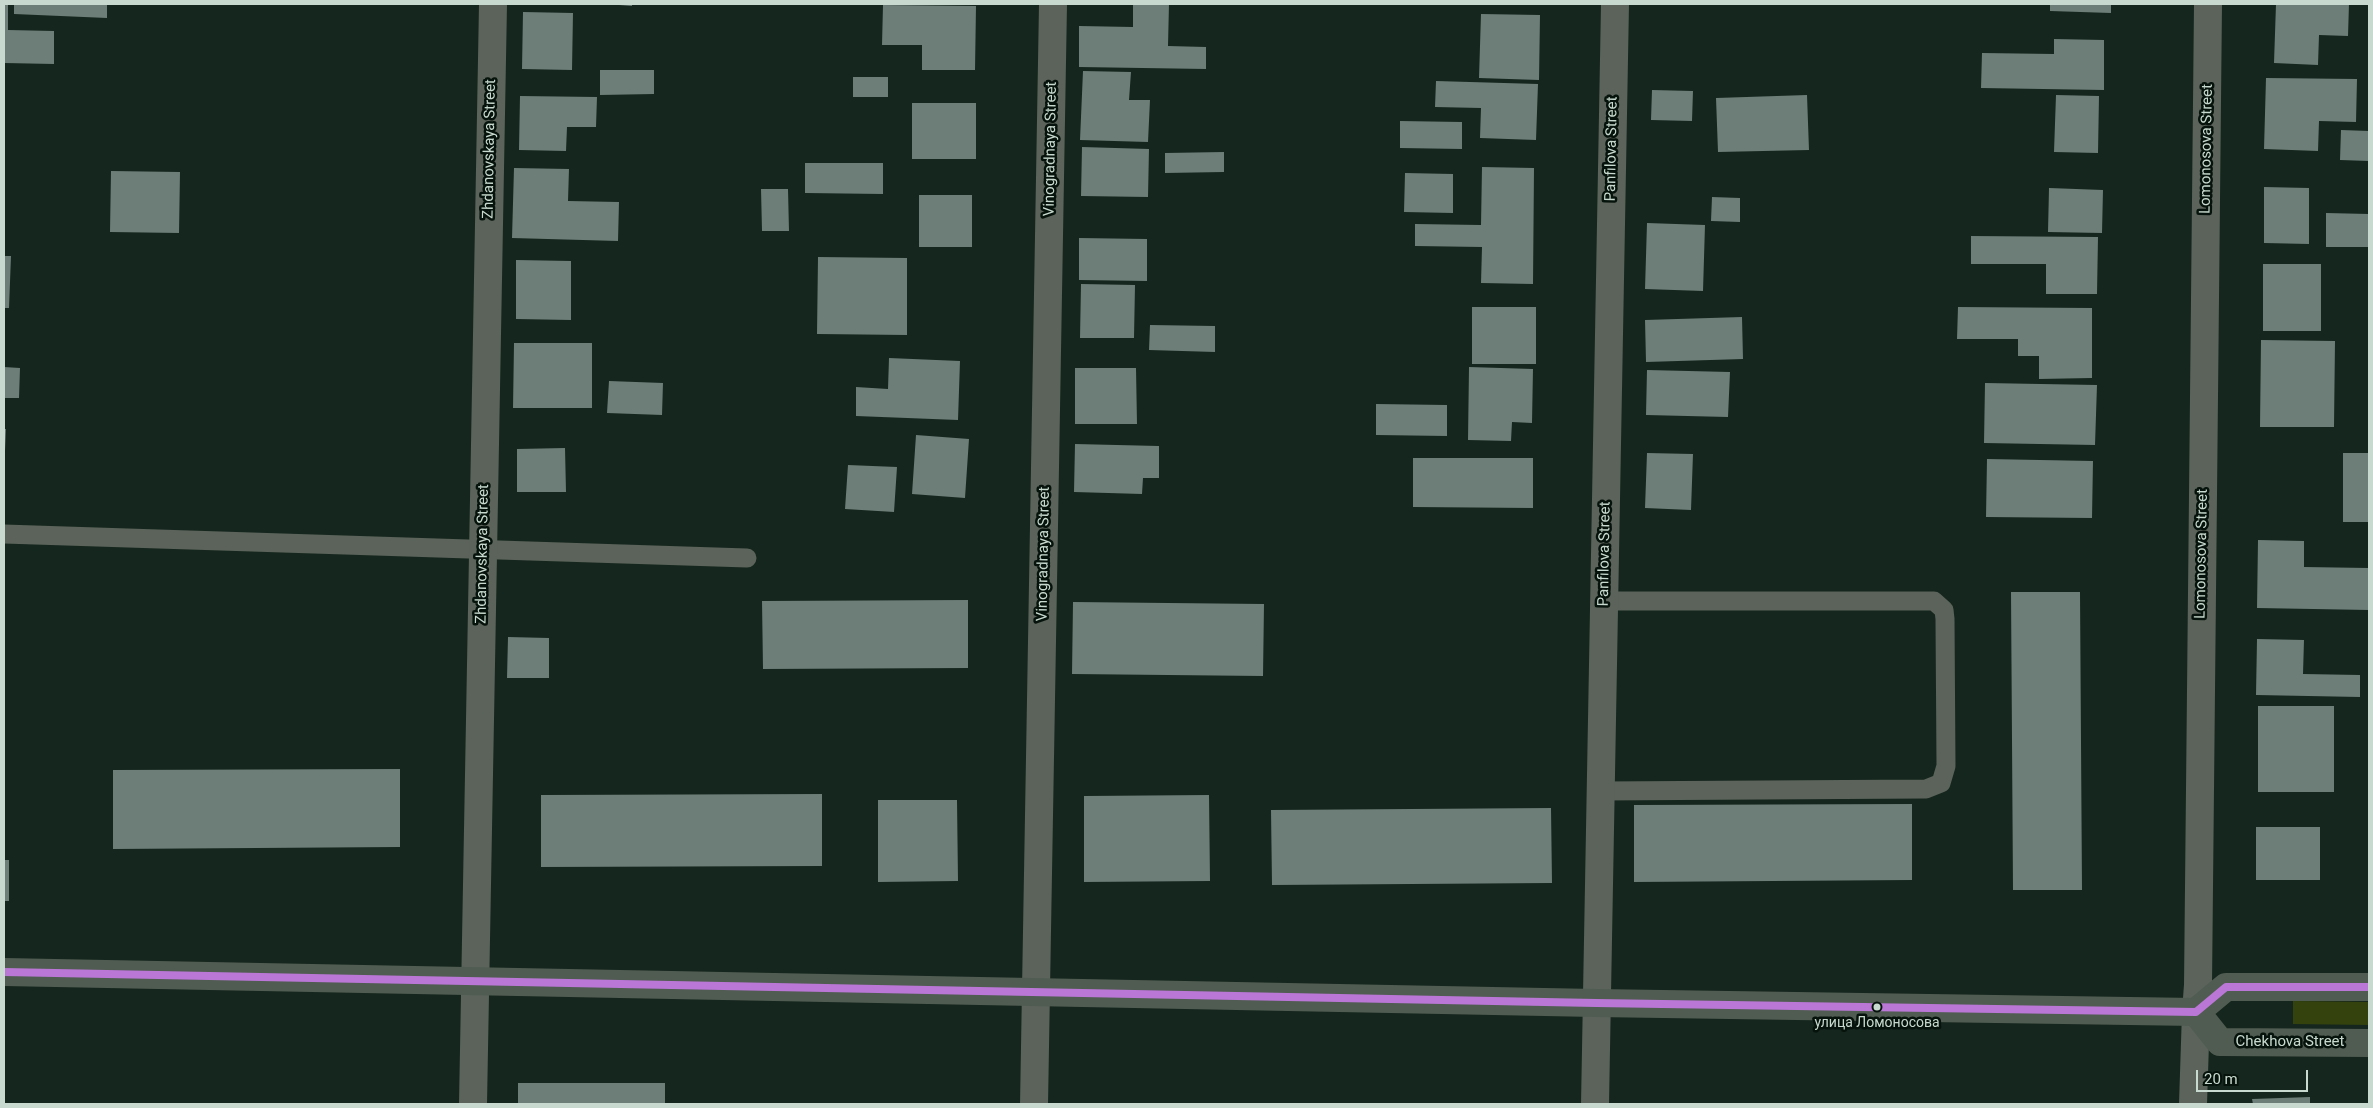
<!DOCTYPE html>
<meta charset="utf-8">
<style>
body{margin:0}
#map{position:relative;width:2373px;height:1108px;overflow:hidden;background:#15261e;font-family:Roboto,sans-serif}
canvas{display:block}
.frame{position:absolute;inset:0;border:5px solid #c8dacf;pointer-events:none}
.scale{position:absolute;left:2196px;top:1070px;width:112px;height:22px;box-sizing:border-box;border:2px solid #c8dacf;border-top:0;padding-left:6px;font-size:15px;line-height:18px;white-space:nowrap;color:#c8dacf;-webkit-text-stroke:4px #06130c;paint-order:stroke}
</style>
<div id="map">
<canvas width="2373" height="1108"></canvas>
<div class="frame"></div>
<div class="scale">20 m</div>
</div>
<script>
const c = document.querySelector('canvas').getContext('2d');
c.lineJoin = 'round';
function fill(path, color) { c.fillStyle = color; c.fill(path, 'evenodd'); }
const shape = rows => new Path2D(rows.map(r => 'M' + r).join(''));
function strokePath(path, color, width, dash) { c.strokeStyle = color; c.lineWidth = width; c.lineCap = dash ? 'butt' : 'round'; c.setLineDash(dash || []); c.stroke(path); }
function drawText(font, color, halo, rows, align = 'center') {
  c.font = font + ' Roboto,sans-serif'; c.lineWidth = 5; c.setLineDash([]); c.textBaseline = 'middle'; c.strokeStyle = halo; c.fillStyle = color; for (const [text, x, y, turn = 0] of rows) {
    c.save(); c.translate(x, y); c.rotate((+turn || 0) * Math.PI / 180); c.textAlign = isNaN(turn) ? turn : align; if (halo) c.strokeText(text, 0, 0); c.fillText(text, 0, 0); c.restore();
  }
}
fill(shape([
 [2293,1001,2369,1002,2369,1025,2293,1024]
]), '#34430d');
fill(shape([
 [4,4,8,4,8,30,54,31,54,64,4,63],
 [14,4,107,4,107,18,14,14],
 [619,4,632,4,632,6,619,5],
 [1133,4,1169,4,1168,46,1206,47,1206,69,1079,67,1079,26,1133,27],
 [2050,4,2111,4,2111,13,2050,11],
 [2276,4,2349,4,2348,36,2319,35,2318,65,2274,63],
 [883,5,976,6,975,70,922,70,922,45,882,45],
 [523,12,573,13,572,70,522,69],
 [1481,14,1540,15,1539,80,1479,78],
 [2054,39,2104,40,2104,90,1981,88,1982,53,2054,54],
 [600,70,654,70,654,94,600,95],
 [1083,71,1131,72,1129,100,1150,100,1148,142,1080,140],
 [853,77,888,77,888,97,853,97],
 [2266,78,2357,79,2356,122,2319,121,2318,151,2264,149],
 [1436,81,1538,84,1536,140,1480,138,1481,108,1435,107],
 [1652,90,1693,91,1692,121,1651,120],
 [1807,95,1809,150,1718,152,1716,98],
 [2056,95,2099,96,2098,153,2054,152],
 [520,96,597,97,596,127,567,127,566,151,519,150],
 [912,103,976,103,976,159,912,159],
 [1400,121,1462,122,1462,149,1400,148],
 [2341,130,2369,131,2369,161,2340,160],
 [1082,147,1149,149,1148,197,1081,196],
 [1224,152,1224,172,1165,173,1165,153],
 [805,163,883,163,883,194,805,193],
 [1482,167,1534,168,1533,284,1481,283,1482,247,1415,246,1415,224,1481,225],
 [514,168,569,169,568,201,619,202,618,241,512,238],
 [111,171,180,172,179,233,110,232],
 [1405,173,1453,174,1453,213,1404,212],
 [2264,187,2309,188,2309,244,2264,243],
 [2049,188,2103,190,2102,233,2048,232],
 [761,189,788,189,789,231,762,231],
 [919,195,972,195,972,247,919,247],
 [1712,197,1740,198,1740,222,1711,221],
 [2326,213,2369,214,2369,247,2326,247],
 [1647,223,1705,225,1703,291,1645,289],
 [1971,236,2098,237,2097,294,2046,294,2046,264,1971,264],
 [1079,238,1147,239,1147,281,1079,280],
 [4,256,11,256,9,308,4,308],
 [818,257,907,258,907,335,817,334],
 [516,260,571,261,571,320,516,319],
 [2263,264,2321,264,2321,331,2263,331],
 [1081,284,1135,285,1134,338,1080,338],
 [1472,307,1536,307,1536,364,1472,364],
 [1958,307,2092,308,2092,378,2039,379,2039,356,2018,356,2018,339,1957,339],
 [1742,317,1743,359,1646,362,1645,320],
 [1150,325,1215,326,1215,352,1149,350],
 [2261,340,2335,341,2334,427,2260,427],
 [514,343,592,343,592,408,513,408],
 [889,358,960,361,958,420,856,416,856,387,888,389],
 [4,367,20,368,19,398,4,398],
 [1469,367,1533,369,1532,423,1512,422,1511,441,1468,440],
 [1075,368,1136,368,1137,424,1075,424],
 [1647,370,1730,372,1728,417,1646,415],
 [609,381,663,383,662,415,607,413],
 [1985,383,2097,385,2095,445,1984,443],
 [1376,404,1447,405,1447,436,1376,435],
 [4,429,6,429,5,451,4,451],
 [916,435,969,439,965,498,912,494],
 [1075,444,1159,446,1159,478,1143,478,1142,494,1074,492],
 [565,448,566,492,517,492,517,449],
 [1647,453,1693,454,1691,510,1645,508],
 [2343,453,2369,453,2369,522,2343,522],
 [1413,458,1533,458,1533,508,1413,507],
 [1987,459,2093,461,2092,518,1986,517],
 [848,465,897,467,894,512,845,509],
 [2258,540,2304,541,2304,567,2369,568,2369,610,2257,608],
 [2011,592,2080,592,2082,890,2013,890],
 [968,600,968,668,763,669,762,601],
 [1073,602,1264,604,1263,676,1072,674],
 [508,637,549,638,549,678,507,678],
 [2257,639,2304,640,2303,674,2360,675,2360,697,2256,695],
 [2258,706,2334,706,2334,792,2258,792],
 [400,769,400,847,113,849,113,770],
 [822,794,822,866,541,867,541,795],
 [1209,795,1210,881,1084,882,1084,796],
 [878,800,957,800,958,881,878,882],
 [1912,804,1912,880,1634,882,1634,805],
 [1551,808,1552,883,1272,885,1271,810],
 [2256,827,2320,827,2320,880,2256,880],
 [4,860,9,860,9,901,4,901],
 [518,1083,665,1083,665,1104,518,1104],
 [2310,1097,2310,1104,2253,1104,2252,1099]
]), '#6d7d78');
strokePath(shape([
 [4,534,747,558],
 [1600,791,1926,789,1941,783,1946,766,1945,619,1944,610,1934,601,1604,601]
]), '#5b635a', 19);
strokePath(shape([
 [2196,1012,2198,985,2208,4],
 [473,1104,493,4],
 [1034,1104,1053,4],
 [1595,1104,1615,4]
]), '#5b635a', 28);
strokePath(shape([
 [2193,1104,2196,1012]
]), '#5b635a', 28);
strokePath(shape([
 [4,972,1596,1003,2196,1012,2226,987,2369,987],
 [2196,1012,2220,1042,2369,1043]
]), '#505c52', 28);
strokePath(shape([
 [4,972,1596,1003,2196,1012,2226,987,2369,987]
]), '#ba77d6', 8);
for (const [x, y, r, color] of [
 [1877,1007,4.5,"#c8dacf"]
]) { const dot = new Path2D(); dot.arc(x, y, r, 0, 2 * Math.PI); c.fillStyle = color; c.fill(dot); strokePath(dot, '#06130c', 2); }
drawText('14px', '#c8dacf', '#06130c', [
 ["улица Ломоносова",1877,1023]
]);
drawText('15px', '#c8dacf', '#06130c', [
 ["Zhdanovskaya Street",490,149,-89],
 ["Vinogradnaya Street",1051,149,-89],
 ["Panfilova Street",1612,149,-89],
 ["Lomonosova Street",2207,149,-89],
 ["Zhdanovskaya Street",483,554,-89],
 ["Vinogradnaya Street",1044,554,-89],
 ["Panfilova Street",1605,554,-89],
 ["Lomonosova Street",2202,554,-89],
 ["Chekhova Street",2290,1042]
]);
</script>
